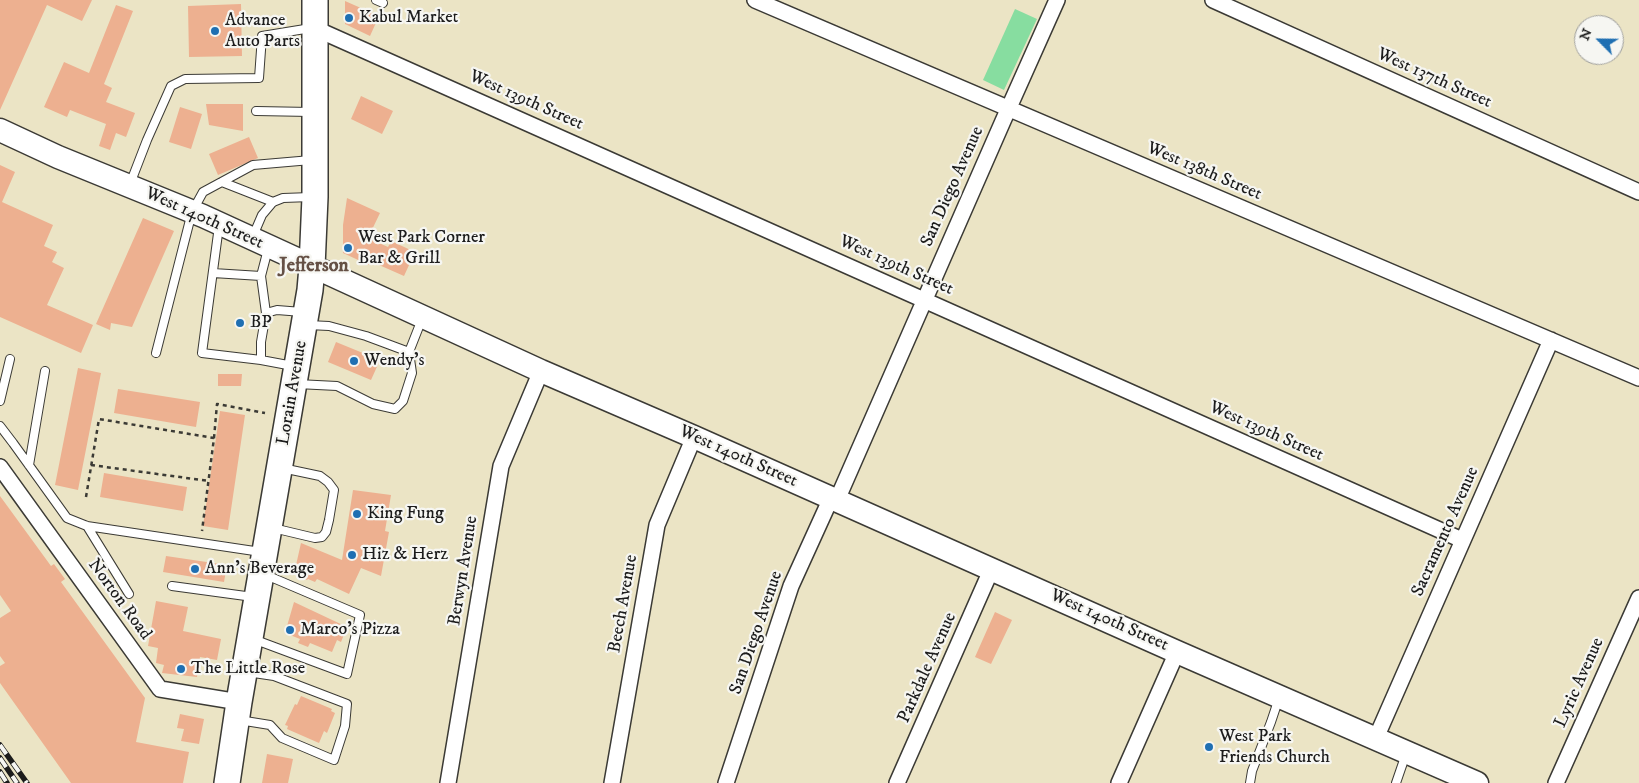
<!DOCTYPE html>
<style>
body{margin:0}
#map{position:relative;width:1639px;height:783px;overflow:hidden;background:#ebe4c5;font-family:"IM FELL DW Pica",serif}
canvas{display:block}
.north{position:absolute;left:1574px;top:15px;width:50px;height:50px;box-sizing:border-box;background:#f6f6f2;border:1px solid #9f9f9c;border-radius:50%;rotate:293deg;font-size:14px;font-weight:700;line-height:20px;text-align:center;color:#1c1c1c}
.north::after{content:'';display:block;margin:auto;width:18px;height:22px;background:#1f6fb2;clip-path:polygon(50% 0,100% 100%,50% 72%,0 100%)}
</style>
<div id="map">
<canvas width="1639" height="783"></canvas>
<div class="north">N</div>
</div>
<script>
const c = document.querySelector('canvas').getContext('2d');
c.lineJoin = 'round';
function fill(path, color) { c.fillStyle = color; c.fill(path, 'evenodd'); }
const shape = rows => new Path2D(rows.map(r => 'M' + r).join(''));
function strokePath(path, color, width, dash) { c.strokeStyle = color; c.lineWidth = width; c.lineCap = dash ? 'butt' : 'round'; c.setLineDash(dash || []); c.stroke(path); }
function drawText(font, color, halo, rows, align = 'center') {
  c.font = font + ' "IM FELL DW Pica",serif'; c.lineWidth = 4.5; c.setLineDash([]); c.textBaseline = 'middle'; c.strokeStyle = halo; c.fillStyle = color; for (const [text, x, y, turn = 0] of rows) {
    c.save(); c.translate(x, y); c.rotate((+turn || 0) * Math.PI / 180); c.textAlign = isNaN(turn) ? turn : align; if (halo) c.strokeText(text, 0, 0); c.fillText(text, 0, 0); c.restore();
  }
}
fill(shape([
 [1015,9,1037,19,1004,90,983,80]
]), '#87dda0');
fill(shape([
 [0,0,92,0,82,21,47,5,0,110],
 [345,1,379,16,370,36,345,24],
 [241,4,242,56,189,57,188,6],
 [116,5,133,11,104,84,112,88,106,102,135,113,126,137,116,133,110,150,99,146,106,124,70,110,67,117,44,107,64,62,89,73],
 [361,96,393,111,382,134,351,119],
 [206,104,243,104,243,131,209,125],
 [180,107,202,114,191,149,169,142],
 [249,137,258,158,218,175,209,154],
 [0,165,15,172,2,202,53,225,44,246,57,252,52,262,64,268,47,305,93,325,81,353,0,317],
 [347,198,380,213,368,238,388,247,391,241,415,252,404,276,370,261,369,265,343,253,343,225],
 [143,218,174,231,132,327,111,323,110,330,96,324],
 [336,342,380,360,371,380,328,362],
 [78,368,101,373,78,490,55,485],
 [218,374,242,374,241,386,218,386],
 [118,389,200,402,196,427,114,413],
 [220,411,245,415,228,530,203,526],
 [104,473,187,487,183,511,100,497],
 [353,490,391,495,385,531,389,532,381,576,361,568,349,594,317,579,315,582,308,579,307,580,294,574,301,543,342,560],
 [0,496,51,566,54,564,65,579,61,582,145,698,136,742,189,752,183,783,71,783,0,683,0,666,5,663,0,656,0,618,11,611,0,595],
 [166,556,227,565,224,582,163,572],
 [156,601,188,607,183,631,221,639,217,660,200,657,197,677,162,673,164,665,156,663,158,648,148,646],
 [294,602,347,627,341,642,337,640,332,652,310,643,308,647,298,643,300,639,285,633],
 [995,612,1012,620,991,664,975,657],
 [301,696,332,709,331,711,335,713,327,733,324,731,319,743,287,729,288,726,285,725,295,704,297,705],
 [180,714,204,719,199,744,181,741,184,729,177,728],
 [267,754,293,759,288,783,262,783]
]), '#edb090');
const lane = shape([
 [376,0,383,3],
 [256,111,311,112],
 [222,182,273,202],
 [130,184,147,140,171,86,185,79,259,78,262,36,311,28],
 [219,226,202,353,261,360],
 [253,236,262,215,273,202,283,198,311,197],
 [213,273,261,276],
 [266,313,261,276,268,249],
 [308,325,329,326,366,336,409,352],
 [156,353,192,212,203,192,253,165,311,160],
 [293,366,261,360,261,342,266,313,277,310,302,312],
 [297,384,337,386,373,404,395,409,403,401,412,373,409,352,422,319],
 [0,401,10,359],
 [0,426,13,443,67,518,87,526,261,552],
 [29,465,45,371],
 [87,526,129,594],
 [273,528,315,538,322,537,326,532,329,520,334,490,328,482,320,476,282,468],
 [172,586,253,597],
 [253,639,347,674,360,615,266,575],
 [239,720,270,725,282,738,334,760,345,726,347,704,274,676,247,672],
 [1250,783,1252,771,1271,722,1279,698],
 [1396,783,1406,754]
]);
const street = shape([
 [755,0,1639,378],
 [1213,0,1639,192],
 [314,28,1462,540],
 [0,467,160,689,239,702],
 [837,500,1003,121,1057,0],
 [1376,738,1551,340],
 [448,783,501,466,541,371],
 [612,783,657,525,694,437],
 [726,783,791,586,831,498],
 [897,783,992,568],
 [1119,783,1177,652],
 [1556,783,1639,598]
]);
const secondary = shape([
 [0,130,58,157,203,216,541,371,694,437,1177,652,1477,783]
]);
const primary = shape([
 [227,783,239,702,310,290,312,267,315,197,315,0]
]);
strokePath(lane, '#3b3a35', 10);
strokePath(street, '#3b3a35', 18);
strokePath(secondary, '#3b3a35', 25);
strokePath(primary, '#3b3a35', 28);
strokePath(shape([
 [214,438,217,404,265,413],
 [91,465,209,481],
 [86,497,99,419,214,438,202,531]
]), '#3b3a35', 2.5, [4, 4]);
strokePath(lane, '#fff', 8);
strokePath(street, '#fff', 15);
strokePath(secondary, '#fff', 22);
strokePath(primary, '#fff', 25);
const rail = shape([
 [0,745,27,783],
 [0,758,17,783],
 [0,772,7,783]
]);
strokePath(rail, '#1c1c1c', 5.5);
strokePath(rail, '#f6f6f2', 4, [11]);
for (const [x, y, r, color] of [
 [349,18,5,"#1f6fb2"],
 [215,31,5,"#1f6fb2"],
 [348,248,5,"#1f6fb2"],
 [240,323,5,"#1f6fb2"],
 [354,361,5,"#1f6fb2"],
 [357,514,5,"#1f6fb2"],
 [352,555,5,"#1f6fb2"],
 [195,569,5,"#1f6fb2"],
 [290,630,5,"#1f6fb2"],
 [181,669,5,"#1f6fb2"],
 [1209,747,5,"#1f6fb2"]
]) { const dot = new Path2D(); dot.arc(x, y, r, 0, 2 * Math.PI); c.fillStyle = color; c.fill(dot); strokePath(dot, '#f6f6f2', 2); }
drawText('18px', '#1c1c1c', '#f6f6f2', [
 ["Kabul Market",359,18],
 ["Advance",225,21],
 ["Auto Parts",225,42],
 ["West Park Corner",358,238],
 ["Bar & Grill",358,259],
 ["BP",250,323],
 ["Wendy's",364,361],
 ["King Fung",367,514],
 ["Hiz & Herz",362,555],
 ["Ann's Beverage",205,569],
 ["Marco's Pizza",300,630],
 ["The Little Rose",191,669],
 ["West Park",1219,737],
 ["Friends Church",1219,758]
], 'left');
drawText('18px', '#1c1c1c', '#f6f6f2', [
 ["West 137th Street",1434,79,24],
 ["West 139th Street",526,101,24],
 ["West 138th Street",1204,172,23],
 ["San Diego Avenue",953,187,-66],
 ["West 140th Street",204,219,24],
 ["West 139th Street",896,266,24],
 ["Lorain Avenue",293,393,-80],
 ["West 139th Street",1266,432,24],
 ["West 140th Street",738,457,24],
 ["Sacramento Avenue",1446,532,-66],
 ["Berwyn Avenue",464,571,-81],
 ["Norton Road",119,600,54],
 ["Beech Avenue",624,604,-80],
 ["West 140th Street",1109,621,24],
 ["San Diego Avenue",757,633,-71],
 ["Parkdale Avenue",928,668,-66],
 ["Lyric Avenue",1580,683,-66]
]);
drawText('bold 20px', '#655045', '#f6f6f2', [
 ["Jefferson",314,267]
]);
</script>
